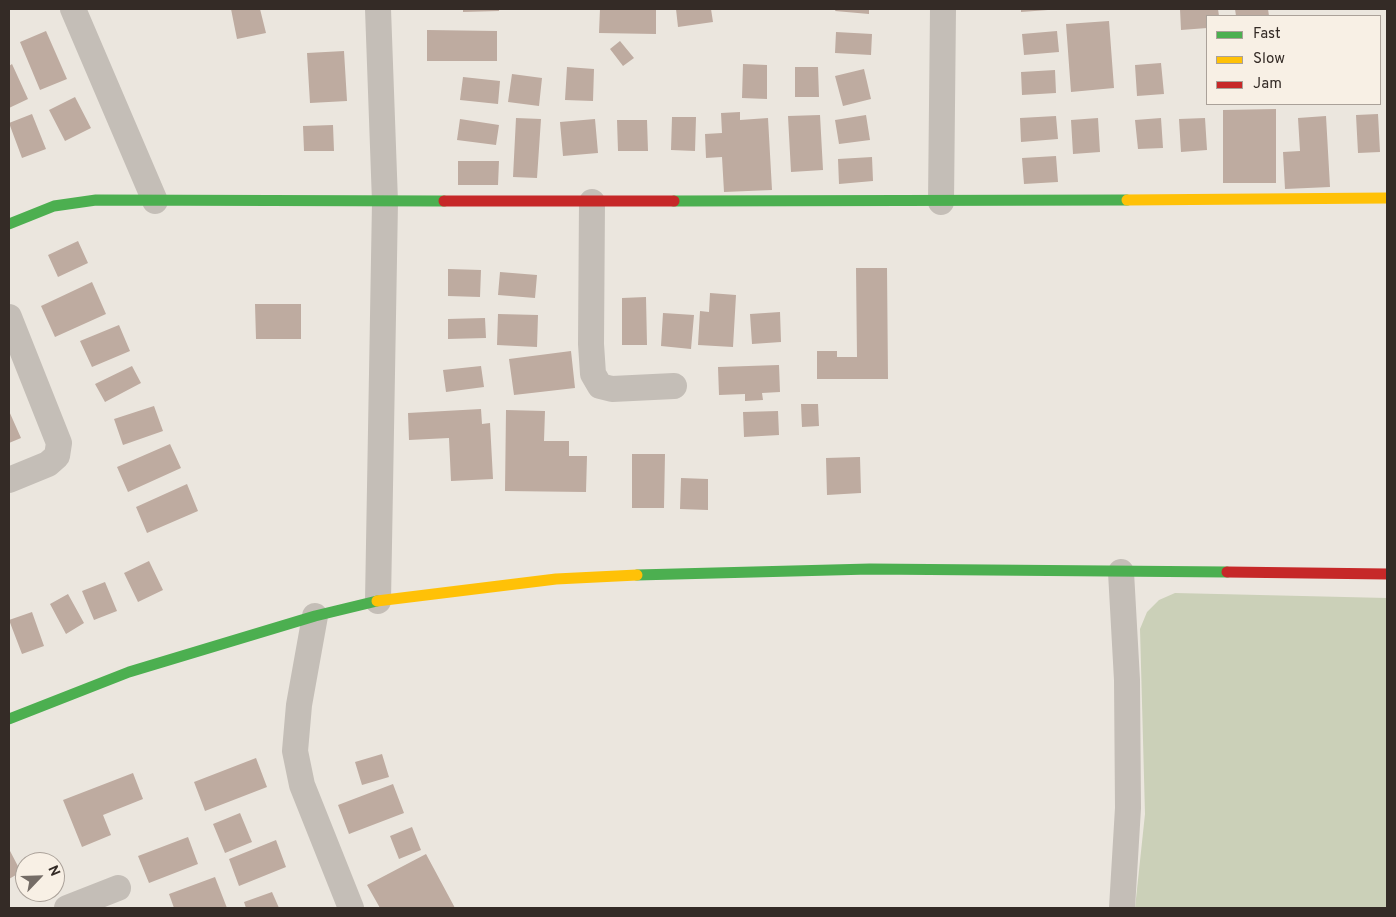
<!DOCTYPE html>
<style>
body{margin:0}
#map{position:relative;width:1396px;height:917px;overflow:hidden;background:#ebe6de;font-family:Overpass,sans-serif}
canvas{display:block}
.frame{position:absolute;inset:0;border:10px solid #342b26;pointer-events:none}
.legend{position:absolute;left:1206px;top:15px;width:175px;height:90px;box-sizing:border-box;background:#f8f0e5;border:1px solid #aaa199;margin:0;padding:6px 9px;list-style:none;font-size:15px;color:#342b26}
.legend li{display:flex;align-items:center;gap:10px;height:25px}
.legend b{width:25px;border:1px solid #aaa199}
.north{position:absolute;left:15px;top:852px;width:50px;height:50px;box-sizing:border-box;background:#f8f0e5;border:1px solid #aaa199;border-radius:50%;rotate:66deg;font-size:14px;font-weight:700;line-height:20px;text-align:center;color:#342b26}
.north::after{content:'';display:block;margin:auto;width:18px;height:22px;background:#746c66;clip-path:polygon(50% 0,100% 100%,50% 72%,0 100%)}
</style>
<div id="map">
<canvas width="1396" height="917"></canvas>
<div class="frame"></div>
<ul class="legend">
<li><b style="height:6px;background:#4caf50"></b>Fast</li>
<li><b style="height:6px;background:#ffc107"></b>Slow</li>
<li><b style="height:6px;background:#c62828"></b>Jam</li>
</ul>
<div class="north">N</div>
</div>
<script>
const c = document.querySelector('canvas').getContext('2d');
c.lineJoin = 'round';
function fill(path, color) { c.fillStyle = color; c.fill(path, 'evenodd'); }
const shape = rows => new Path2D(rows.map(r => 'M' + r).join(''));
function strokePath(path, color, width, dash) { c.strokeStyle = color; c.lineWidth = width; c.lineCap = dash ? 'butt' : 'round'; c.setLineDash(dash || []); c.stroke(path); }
fill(shape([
 [1175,593,1387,598,1387,908,1135,908,1145,814,1140,629,1147,612,1159,600]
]), '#cbd0b8');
fill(shape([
 [231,9,260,9,266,33,237,39],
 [463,9,499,9,499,11,463,12],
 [600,9,656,9,656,34,599,33],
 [676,9,711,9,713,22,678,27],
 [836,9,869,9,869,14,835,11],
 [1021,9,1048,9,1048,10,1021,12],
 [1180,9,1218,9,1219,16,1207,16,1207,28,1181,30],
 [1235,9,1268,9,1269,16,1236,16],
 [1109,21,1114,88,1071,92,1066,24],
 [427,30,497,31,497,61,427,61],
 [46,31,67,79,40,90,20,42],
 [1057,31,1059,52,1024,55,1022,34],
 [836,32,872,34,871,55,835,53],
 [620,41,634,58,623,66,610,49],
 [344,51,347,101,310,103,307,53],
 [1161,63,1164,94,1137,96,1135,65],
 [12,64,28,99,9,108,9,66],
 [743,64,767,65,767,99,742,98],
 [567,67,594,69,593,101,565,100],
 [795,67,818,67,819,97,795,97],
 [864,69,871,99,843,106,835,76],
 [1055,70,1056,93,1022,95,1021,72],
 [512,74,542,78,539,106,508,102],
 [463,77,500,81,498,104,460,100],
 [75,97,91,128,65,141,49,110],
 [1276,109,1276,183,1223,183,1223,110],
 [740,112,740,120,768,118,772,190,724,192,722,157,706,158,705,134,722,133,721,113],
 [32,114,46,149,22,158,9,123],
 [1378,114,1380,152,1358,153,1356,115],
 [820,115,823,170,791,172,788,116],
 [866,115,870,140,839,144,835,120],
 [1056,116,1058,139,1021,142,1020,118],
 [1326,116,1330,187,1285,189,1283,152,1300,151,1298,118],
 [672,117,696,117,695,151,671,150],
 [516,118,541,119,537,178,513,177],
 [1098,118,1100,152,1073,154,1071,120],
 [1161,118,1163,148,1138,149,1135,120],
 [1205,118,1207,150,1181,152,1179,119],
 [460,119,499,125,496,145,457,140],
 [595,119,598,153,563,156,560,122],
 [617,120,647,120,648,151,618,151],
 [333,125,334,151,304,151,303,126],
 [1056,156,1058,182,1024,184,1022,158],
 [872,157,873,181,839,184,838,159],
 [458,161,499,161,498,185,458,185],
 [78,241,88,263,58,277,48,255],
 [856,268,887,268,888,379,817,379,817,351,837,351,837,357,857,357],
 [448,269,481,270,480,297,448,296],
 [500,272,537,275,535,298,498,295],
 [92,282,106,314,55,337,41,306],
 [710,293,736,295,733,347,698,345,700,311,709,312],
 [646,297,647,345,622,345,622,298],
 [255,304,301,304,301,339,256,339],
 [780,312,781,342,752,344,750,314],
 [663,313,694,315,691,349,661,346],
 [498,314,538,315,537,347,497,345],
 [485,318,486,338,448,339,448,319],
 [119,325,130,351,92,367,80,341],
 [571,351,575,388,514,395,509,359],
 [779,365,780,392,762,393,763,400,745,401,745,394,719,395,718,367],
 [132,366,141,383,105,402,95,384],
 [481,366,484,387,446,392,443,370],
 [801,404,818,404,819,426,802,427],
 [154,406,163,431,123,445,114,419],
 [481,409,482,424,490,423,493,479,451,481,449,438,409,440,408,413],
 [506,410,545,411,544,441,569,441,569,456,587,456,586,492,505,491],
 [9,411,21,438,9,443],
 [778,411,779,435,744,437,743,412],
 [170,444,181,468,128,492,117,467],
 [632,454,665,454,664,508,632,508],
 [860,457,861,493,827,495,826,458],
 [681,478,708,479,708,510,680,509],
 [187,484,198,511,147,533,136,507],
 [149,561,163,590,138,602,124,573],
 [105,582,117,611,94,620,82,591],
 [68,594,84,623,66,634,50,604],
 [32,612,44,646,22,654,9,620],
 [382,754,389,777,362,785,355,762],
 [256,758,267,787,205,811,194,782],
 [133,773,143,799,103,815,111,835,82,847,63,800],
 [393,784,404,813,349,834,338,805],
 [240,813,252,842,225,853,213,824],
 [412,827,421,850,399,859,390,836],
 [188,837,198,864,149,883,138,856],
 [276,840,286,867,239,886,229,859],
 [9,849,21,872,9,879],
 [426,854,455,908,380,908,367,885],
 [215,877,227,908,174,908,169,894],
 [272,892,279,908,246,908,244,902]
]), '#beaba0');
strokePath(shape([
 [73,9,155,201],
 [378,9,385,202,378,601],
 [592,202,591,344,593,374,600,386,612,389,674,386],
 [941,202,943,9],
 [9,317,59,443,57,456,48,464,9,480],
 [1121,572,1127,680,1128,808,1122,908],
 [315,616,299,705,295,751,302,785,351,908],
 [67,908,118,888]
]), '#c4beb7', 26);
strokePath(shape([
 [674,201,1127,200],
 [9,224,54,206,96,200,444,201],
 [637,575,870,569,1227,572],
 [9,719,129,672,315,616,377,601]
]), '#4caf50', 11);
strokePath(shape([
 [1127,200,1387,198],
 [377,601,556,579,637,575]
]), '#ffc107', 11);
strokePath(shape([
 [444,201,674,201],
 [1227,572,1387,574]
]), '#c62828', 11);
</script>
